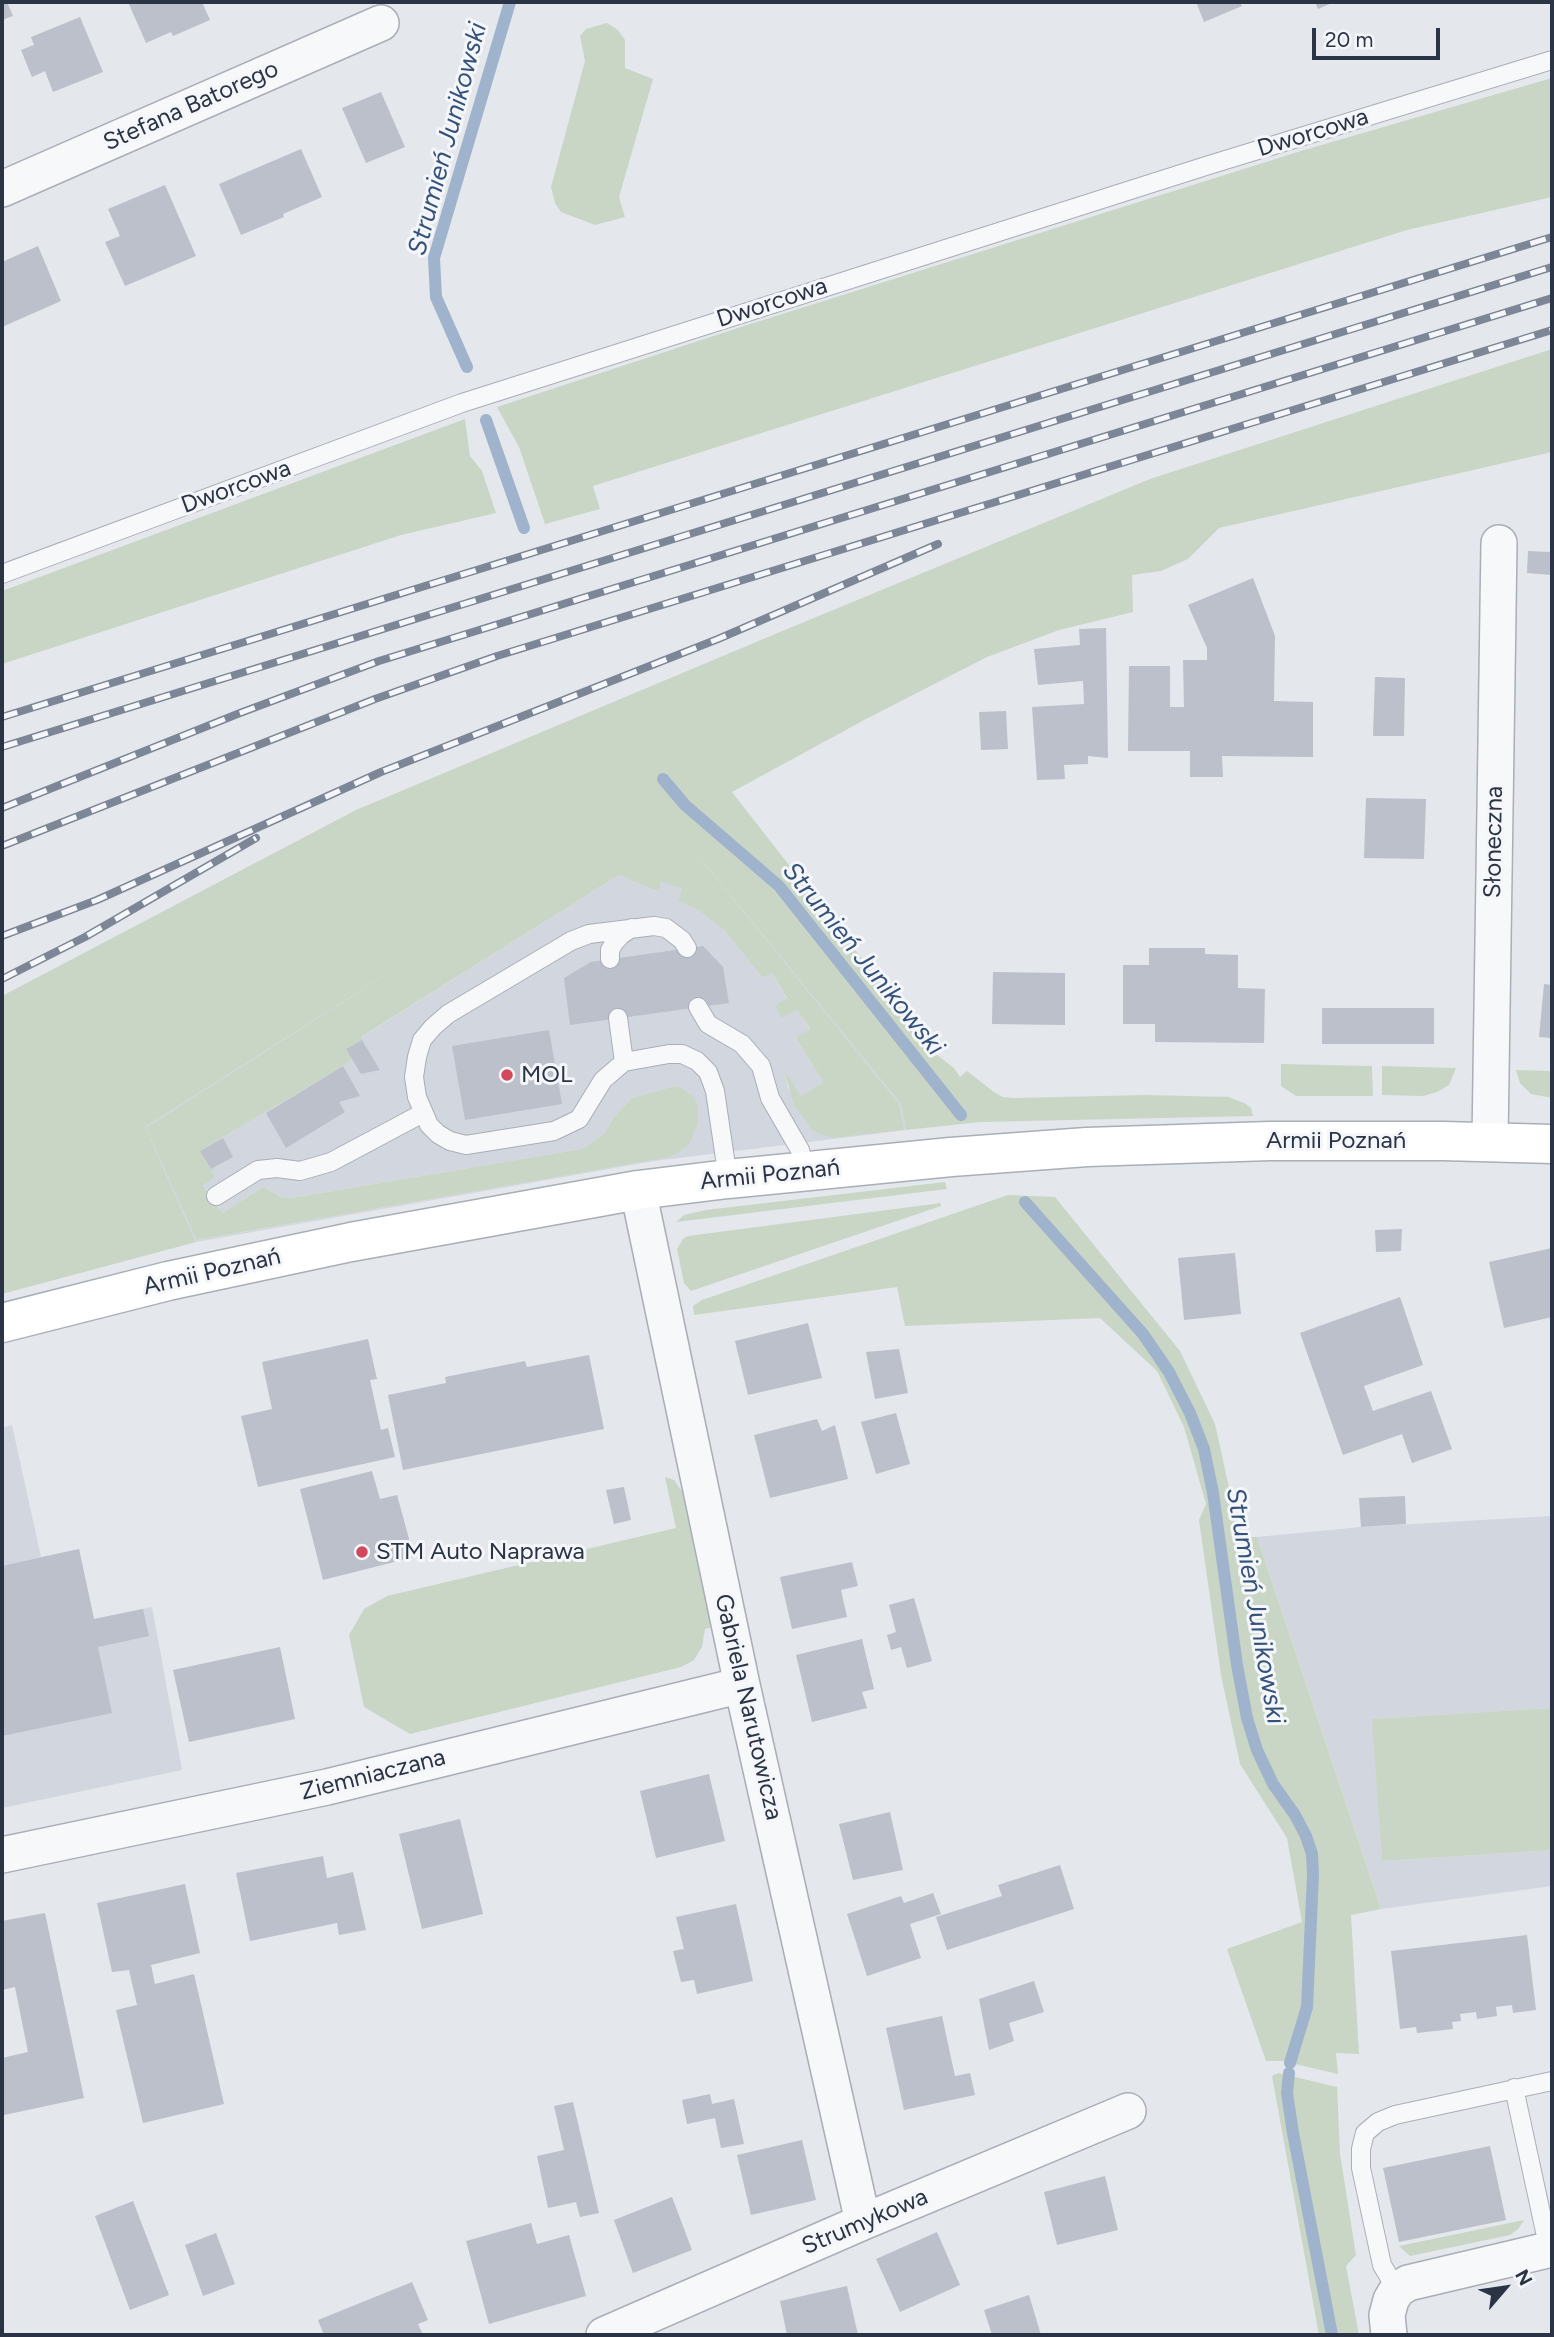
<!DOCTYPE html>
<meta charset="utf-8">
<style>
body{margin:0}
#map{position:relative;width:1554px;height:2337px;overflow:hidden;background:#e4e7ec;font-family:Figtree,sans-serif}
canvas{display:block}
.frame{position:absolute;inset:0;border:4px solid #2b3445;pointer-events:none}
.north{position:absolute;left:1470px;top:2253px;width:70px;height:70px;-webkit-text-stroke:5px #f4f6f9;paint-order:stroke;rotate:61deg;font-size:19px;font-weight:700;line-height:28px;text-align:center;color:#2b3445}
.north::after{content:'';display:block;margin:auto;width:24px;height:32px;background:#2b3445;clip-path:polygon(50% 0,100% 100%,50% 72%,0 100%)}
.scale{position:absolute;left:1312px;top:28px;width:128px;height:32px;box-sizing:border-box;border:4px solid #2b3445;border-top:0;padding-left:9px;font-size:21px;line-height:24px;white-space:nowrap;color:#2b3445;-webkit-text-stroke:5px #f4f6f9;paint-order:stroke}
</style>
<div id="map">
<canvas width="1554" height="2337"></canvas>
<div class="frame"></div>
<div class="north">N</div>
<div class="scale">20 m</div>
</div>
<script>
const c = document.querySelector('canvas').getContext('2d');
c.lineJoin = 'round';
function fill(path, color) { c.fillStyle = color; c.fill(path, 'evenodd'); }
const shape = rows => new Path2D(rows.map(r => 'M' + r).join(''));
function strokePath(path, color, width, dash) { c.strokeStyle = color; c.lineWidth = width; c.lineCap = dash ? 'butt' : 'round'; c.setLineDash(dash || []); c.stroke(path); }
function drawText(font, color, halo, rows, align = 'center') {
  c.font = font + ' Figtree,sans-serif'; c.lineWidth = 6; c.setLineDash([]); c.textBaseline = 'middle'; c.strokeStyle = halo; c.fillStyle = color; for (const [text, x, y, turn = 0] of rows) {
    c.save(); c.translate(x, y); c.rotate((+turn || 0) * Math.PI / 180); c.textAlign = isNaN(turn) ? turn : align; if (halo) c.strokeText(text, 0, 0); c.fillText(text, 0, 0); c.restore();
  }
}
fill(shape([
 [656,804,901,1104,906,1130,654,1161,196,1242,145,1127],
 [655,805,899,1104,904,1130,834,1138,788,1088,785,1072,801,1096,823,1082,796,1038,810,1030,797,1008,782,1017,787,999,772,973,763,978,724,930,698,910,679,901,682,889,661,880,657,892,619,875,360,1038,346,1049,352,1059,343,1066,200,1151,203,1184,222,1213,263,1187,281,1197,291,1198,582,1149,605,1133,613,1118,632,1098,671,1087,654,1160,198,1240,147,1128],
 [12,1425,41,1557,79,1549,94,1619,152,1607,182,1770,2,1808,2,1428],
 [1552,1516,1552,1708,1373,1719,1382,1861,1552,1850,1552,1886,1381,1909,1257,1537,1361,1527]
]), '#d2d6de');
fill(shape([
 [607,23,618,30,625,40,625,68,653,79,619,197,625,217,595,225,561,212,555,203,551,187,585,61,580,36,586,29],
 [1552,78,1552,197,1407,230,593,486,600,509,545,524,519,447,497,407,744,326,1301,151],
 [1552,349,1552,452,1219,528,1188,559,1161,571,1132,575,1133,612,1059,630,987,657,866,719,732,792,937,1055,954,1068,960,1077,967,1071,994,1092,1003,1097,1014,1098,1146,1095,1229,1097,1246,1104,1251,1108,1253,1116,980,1122,906,1130,901,1104,656,804,899,1104,904,1130,834,1138,819,1134,812,1129,794,1105,784,1070,801,1096,823,1082,796,1038,810,1029,797,1009,782,1018,775,1006,787,998,772,973,763,978,724,930,698,910,678,901,682,889,661,881,658,892,619,875,361,1037,362,1040,346,1049,352,1059,343,1066,200,1151,215,1177,203,1185,222,1213,263,1187,281,1197,291,1198,582,1149,605,1133,613,1118,632,1098,671,1087,680,1087,694,1097,698,1105,698,1123,689,1144,682,1150,672,1156,654,1160,197,1240,146,1128,436,943,145,1127,196,1242,2,1294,2,996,356,810,780,632,1150,479],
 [465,419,470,456,482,471,496,513,401,535,2,664,2,591],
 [1281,1064,1372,1066,1373,1096,1296,1096,1281,1086],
 [1382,1066,1456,1068,1449,1085,1437,1092,1423,1096,1382,1095],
 [1516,1070,1552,1071,1552,1098,1531,1094,1520,1083],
 [945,1182,947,1189,676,1222,684,1215,706,1210],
 [1008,1195,1055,1197,1180,1351,1215,1424,1240,1537,1257,1537,1381,1909,1351,1915,1359,2054,1336,2053,1338,2074,1282,2061,1266,2061,1227,1949,1302,1922,1287,1838,1240,1764,1221,1675,1199,1520,1206,1504,1184,1427,1157,1371,1100,1318,905,1326,897,1287,694,1315,693,1306,702,1300],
 [941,1203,941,1206,691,1291,684,1283,677,1249,683,1239,688,1236],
 [665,1477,674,1480,684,1494,713,1627,705,1629,702,1647,694,1660,681,1667,410,1734,364,1707,349,1635,364,1609,387,1596,676,1528],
 [1552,1708,1552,1850,1382,1861,1372,1719],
 [1278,2073,1337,2087,1340,2154,1356,2255,1346,2266,1359,2335,1319,2335,1272,2076],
 [1524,2220,1518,2229,1510,2235,1410,2256,1399,2246]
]), '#c9d6c5');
strokePath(shape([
 [467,367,436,297,434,258,510,2],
 [486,420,524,528],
 [663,779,685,805,779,886,961,1115],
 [1025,1202,1143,1334,1169,1372,1190,1413,1204,1449,1213,1493,1237,1665,1247,1718,1257,1750,1273,1784,1295,1815,1306,1836,1312,1854,1313,1875,1307,2007,1290,2063],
 [1289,2073,1287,2093,1293,2133,1332,2335]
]), '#9fb4cc', 12);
fill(shape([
 [2,2,7,2,13,16,2,20],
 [128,2,202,2,210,20,173,36,171,32,146,43],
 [1196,2,1240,2,1242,6,1204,22],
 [1315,2,1334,2,1318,9],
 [80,17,103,72,53,92,45,71,32,77,21,50,34,45,31,37],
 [381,92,405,147,366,163,342,108],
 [301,149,322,197,283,214,284,217,241,235,219,184],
 [165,185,196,256,125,286,105,242,120,236,108,209],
 [38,246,61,301,2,327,2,262],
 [1552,550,1552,575,1527,573,1528,551,1549,552],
 [1253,578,1275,636,1274,701,1313,702,1313,757,1222,756,1223,777,1190,777,1190,751,1128,751,1129,666,1170,666,1170,707,1184,707,1183,660,1207,660,1207,648,1188,605],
 [1106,628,1108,758,1088,756,1088,764,1064,765,1065,779,1037,780,1032,707,1084,704,1083,681,1038,685,1034,649,1080,645,1079,629],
 [1375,677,1405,678,1404,736,1373,736],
 [1006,711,1008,749,981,750,979,712],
 [1366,798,1426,799,1424,859,1364,858],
 [703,946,723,967,729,1003,570,1025,564,978,591,962],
 [1149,948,1205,948,1205,954,1238,955,1238,988,1265,989,1264,1043,1155,1042,1155,1024,1123,1024,1123,965,1149,965],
 [993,972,1065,973,1065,1025,992,1024],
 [1544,984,1552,985,1552,1038,1539,1037],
 [1322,1008,1434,1008,1434,1044,1322,1044],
 [549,1030,562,1104,465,1120,452,1046],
 [362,1040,380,1070,361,1074,346,1049],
 [343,1066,360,1096,339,1102,345,1112,286,1148,266,1113],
 [223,1138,233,1157,211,1169,200,1151],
 [1402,1229,1401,1251,1376,1252,1375,1230],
 [1552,1248,1552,1317,1504,1328,1489,1262],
 [1235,1253,1241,1314,1184,1320,1178,1258],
 [1400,1297,1423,1365,1364,1386,1373,1411,1431,1391,1452,1449,1412,1463,1402,1434,1343,1455,1300,1333],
 [808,1323,822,1378,748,1395,735,1341],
 [368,1339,377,1379,370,1380,381,1430,388,1428,395,1457,258,1487,241,1416,272,1409,262,1362],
 [899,1349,908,1393,875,1399,866,1352],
 [589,1355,604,1429,403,1470,388,1395,446,1383,445,1377,525,1361,527,1367],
 [896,1413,910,1464,876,1474,861,1422],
 [817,1419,822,1431,835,1425,848,1479,770,1498,754,1435],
 [372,1471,380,1499,397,1495,414,1557,323,1580,300,1489],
 [624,1487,631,1520,614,1524,606,1490],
 [1405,1496,1406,1524,1361,1527,1359,1498],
 [79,1549,94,1619,143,1609,149,1636,98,1647,112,1713,2,1736,2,1616,4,1616,2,1603,2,1566],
 [852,1562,858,1586,841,1590,847,1617,792,1629,780,1577],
 [914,1598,932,1661,907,1668,901,1647,891,1650,887,1635,896,1632,889,1605],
 [862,1639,874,1689,862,1692,867,1708,812,1722,796,1655],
 [280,1647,295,1719,189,1742,173,1670],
 [709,1774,725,1841,656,1858,640,1791],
 [890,1812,903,1870,853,1880,839,1824],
 [460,1819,483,1914,422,1929,399,1834],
 [323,1856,327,1878,353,1872,366,1930,339,1935,337,1923,250,1941,236,1873],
 [1060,1865,1074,1909,947,1950,936,1917,1002,1896,998,1885],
 [185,1884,200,1953,151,1965,155,1984,194,1974,224,2104,143,2123,116,2010,137,2005,129,1970,112,1972,97,1903],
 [933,1893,941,1914,910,1924,921,1958,867,1976,847,1914,901,1896,904,1903],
 [736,1904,753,1981,697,1994,694,1980,681,1982,673,1951,684,1949,676,1917],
 [45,1913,84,2098,4,2115,2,2102,2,2058,28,2052,15,1987,2,1990,2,1921],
 [1527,1935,1536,2010,1513,2013,1512,2005,1496,2007,1497,2016,1477,2019,1476,2012,1460,2014,1461,2021,1452,2022,1453,2029,1417,2033,1416,2027,1400,2029,1391,1951],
 [1034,1981,1044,2012,1009,2023,1014,2041,989,2050,979,1999],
 [942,2016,955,2076,970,2073,975,2095,904,2110,886,2028],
 [710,2094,712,2104,734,2099,744,2144,721,2148,715,2118,687,2124,682,2100],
 [573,2102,599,2213,580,2217,576,2202,548,2208,537,2156,564,2150,554,2106],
 [802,2140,816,2200,751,2215,737,2155],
 [1490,2146,1506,2220,1399,2242,1383,2168],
 [1105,2176,1118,2230,1057,2245,1044,2192],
 [672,2197,692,2250,633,2273,614,2220],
 [133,2201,169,2295,130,2310,95,2216],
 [531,2223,537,2244,569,2235,586,2296,489,2324,466,2241],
 [937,2232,960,2285,900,2312,876,2259],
 [216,2233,235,2284,203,2296,185,2245],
 [412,2282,428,2320,418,2324,423,2335,324,2335,318,2320],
 [847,2286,858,2335,787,2335,780,2301],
 [1029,2295,1041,2335,992,2335,984,2310]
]), '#bbc0ca');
const service = shape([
 [2,574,462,403,1209,165,1552,60],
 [687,948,682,940,666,928,654,926,589,934,571,941,448,1014,433,1027,422,1040,417,1057,414,1077,417,1097,429,1125,438,1134,450,1141,466,1145,554,1131,579,1119,603,1080,624,1062,669,1054,682,1054,697,1061,708,1072,715,1091,728,1179],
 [610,959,610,950,614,943,621,935,632,928],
 [698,1007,708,1024,742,1044,761,1066,770,1098,800,1150,805,1171],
 [618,1018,624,1062],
 [216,1196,258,1170,277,1168,300,1171,331,1162,423,1113],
 [1514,2088,1549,2250],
 [1397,2290,1382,2265,1361,2168,1361,2149,1365,2133,1378,2122,1395,2115,1552,2081]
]);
const minor = shape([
 [2,189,381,23],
 [1490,1141,1499,543],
 [638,1190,742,1685,863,2222],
 [2,1855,327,1787,742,1685],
 [604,2335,863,2222,1128,2111],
 [1389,2335,1387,2315,1391,2300,1397,2290,1408,2283,1552,2249]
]);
const secondary = shape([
 [2,1323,168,1281,351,1242,638,1190,728,1179,951,1157,1087,1147,1270,1141,1443,1141,1552,1144]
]);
strokePath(service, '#a9aeb7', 20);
strokePath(minor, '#a9aeb7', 38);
strokePath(secondary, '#a9aeb7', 41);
strokePath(service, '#f7f8fa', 18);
strokePath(minor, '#f7f8fa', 35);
strokePath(secondary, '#fff', 38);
const rail = shape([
 [2,717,1552,237],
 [2,747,1552,267],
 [2,808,240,713,379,661,1552,298],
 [2,846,375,699,497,656,1552,330],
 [2,936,97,900,381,772,718,639,938,544],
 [2,979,85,937,256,838]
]);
strokePath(rail, '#7d8696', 8);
strokePath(rail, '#f4f6f9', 5, [16]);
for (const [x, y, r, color] of [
 [507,1075,7,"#d1495b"],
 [362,1552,7,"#d1495b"]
]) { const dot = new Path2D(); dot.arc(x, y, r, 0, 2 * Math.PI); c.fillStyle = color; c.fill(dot); strokePath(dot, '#f4f6f9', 2.5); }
drawText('24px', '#2b3445', '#f4f6f9', [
 ["Stefana Batorego",191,106,-24],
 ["Dworcowa",1313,133,-17],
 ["Dworcowa",772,303,-18],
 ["Dworcowa",236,487,-20],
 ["Słoneczna",1494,842,-89],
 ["Armii Poznań",1336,1141],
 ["Armii Poznań",770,1175,-6],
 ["Armii Poznań",212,1272,-13],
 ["Gabriela Narutowicza",748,1707,77],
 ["Ziemniaczana",373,1775,-14],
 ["Strumykowa",865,2222,-23]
]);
drawText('24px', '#2b3445', '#f4f6f9', [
 ["MOL",521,1075],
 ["STM Auto Naprawa",376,1552]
], 'left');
drawText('italic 26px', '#34527a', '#f4f6f9', [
 ["Strumień Junikowski",448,139,-75],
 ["Strumień Junikowski",863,959,51],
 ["Strumień Junikowski",1255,1606,80]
]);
</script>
